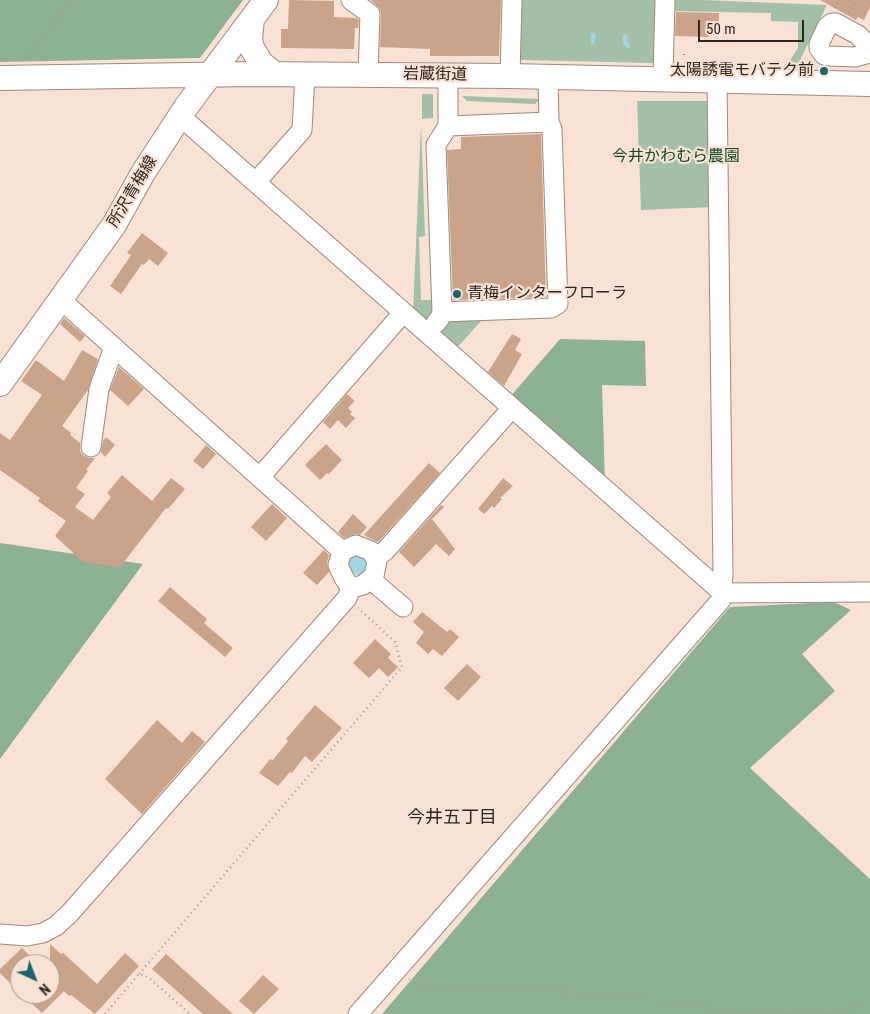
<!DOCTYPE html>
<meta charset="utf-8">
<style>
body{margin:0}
#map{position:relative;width:870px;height:1014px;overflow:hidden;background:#f9e2d3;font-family:"Roboto Condensed",sans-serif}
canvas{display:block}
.north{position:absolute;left:10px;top:954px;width:50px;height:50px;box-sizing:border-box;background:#f9e2d3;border:1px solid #a7968b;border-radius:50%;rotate:137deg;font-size:14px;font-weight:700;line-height:20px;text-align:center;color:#2d251f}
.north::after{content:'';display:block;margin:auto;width:18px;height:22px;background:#18646f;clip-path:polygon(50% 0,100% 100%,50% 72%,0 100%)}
.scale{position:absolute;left:698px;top:20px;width:106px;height:22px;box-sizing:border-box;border:2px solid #2d251f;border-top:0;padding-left:6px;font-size:15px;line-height:18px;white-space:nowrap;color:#2d251f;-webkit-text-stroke:4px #f9e2d3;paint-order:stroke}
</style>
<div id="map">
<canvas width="870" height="1014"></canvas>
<div class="north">N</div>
<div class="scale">50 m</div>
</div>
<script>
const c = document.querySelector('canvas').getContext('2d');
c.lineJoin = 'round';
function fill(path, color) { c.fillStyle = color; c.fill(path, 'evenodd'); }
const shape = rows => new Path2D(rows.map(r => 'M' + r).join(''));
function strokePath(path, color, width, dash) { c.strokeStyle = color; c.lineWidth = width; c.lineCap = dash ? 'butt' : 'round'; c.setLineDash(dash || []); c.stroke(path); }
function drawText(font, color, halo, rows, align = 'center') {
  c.font = font + ' "Roboto Condensed","Noto Sans JP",sans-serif'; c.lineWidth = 4.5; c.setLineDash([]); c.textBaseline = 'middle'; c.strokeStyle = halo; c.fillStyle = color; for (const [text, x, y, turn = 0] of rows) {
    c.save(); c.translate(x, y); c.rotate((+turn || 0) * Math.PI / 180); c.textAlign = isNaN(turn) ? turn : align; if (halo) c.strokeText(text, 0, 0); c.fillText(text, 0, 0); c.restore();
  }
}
fill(shape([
 [518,0,659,0,658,57,652,63,522,60,516,54],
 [672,0,701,0,827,5,799,62,802,65,787,65,798,48,798,22,771,21,771,13,671,11,674,8,674,4,672,3],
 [422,94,433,94,433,118,422,119],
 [462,96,540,99,535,104,467,101],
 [637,101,709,101,714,207,641,210],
 [421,125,425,236,419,237,421,300,434,300,434,316,427,324,413,313],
 [483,319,455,350,436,333,447,320]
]), '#a2bfa8');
fill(shape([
 [0,0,243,0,200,58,0,62],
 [560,339,645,341,646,386,602,385,605,483,509,398],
 [0,543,143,564,0,759],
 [834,602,851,610,802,654,835,691,750,768,870,879,870,1014,382,1014,730,607]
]), '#8cb193');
fill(shape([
 '348 565a10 10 0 1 1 20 0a10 10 0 1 1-20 0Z'
]), '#9fd6e1');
strokePath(shape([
 [625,36,625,42,628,46],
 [593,42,593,35]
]), '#9fd6e1', 4.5);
fill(shape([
 [289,0,334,1,334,17,356,18,359,20,358,28,355,28,354,49,281,48,281,29,288,29],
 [371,0,501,0,499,56,430,56,430,49,380,47,381,14,380,9],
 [820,0,870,0,870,7,864,20,858,17,856,20],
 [676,12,719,13,719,35,709,35,709,37,675,36],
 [541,134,546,297,453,300,447,150,461,149,461,137],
 [142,233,168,253,158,266,149,259,144,265,142,264,121,294,110,286,131,255,127,253],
 [64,318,85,336,80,342,60,324],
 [512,334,521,339,515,350,522,354,504,386,488,372],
 [82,350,98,359,88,390,62,426,71,433,70,435,80,443,80,451,84,456,89,458,95,458,86,470,88,471,76,488,85,494,75,507,93,520,111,497,107,493,122,475,152,501,171,478,185,489,168,509,166,508,120,567,83,562,55,536,66,521,38,501,40,498,0,470,0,433,10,440,42,395,21,381,36,360,64,381],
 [119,367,144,389,128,406,110,390],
 [347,394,355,401,348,408,352,412,350,414,355,418,346,428,338,420,330,429,323,422],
 [106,437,115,445,105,457,101,452,103,441],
 [326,444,342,460,329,474,327,473,320,480,305,465],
 [206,445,216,454,203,469,193,461],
 [429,463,440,473,378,542,367,537,364,535],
 [503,478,513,486,500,498,502,499,494,508,492,506,484,514,478,509],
 [272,504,287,518,266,541,251,527],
 [441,505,444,507,432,519,455,549,449,556,436,544,414,567,399,552],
 [353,514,367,527,360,535,356,534,344,538,338,532],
 [324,550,329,555,327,563,329,572,317,585,303,573],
 [170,587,207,619,204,623,233,648,225,657,158,601],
 [422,612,447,632,450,629,459,637,442,656,433,649,428,654,416,643,424,632,413,622],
 [375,639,391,654,388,658,398,667,388,677,379,668,369,678,353,663],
 [467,664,481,677,458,701,444,688],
 [315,705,342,728,312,762,305,756,292,773,290,772,278,786,259,773,270,759,273,760,288,741,286,739],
 [157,720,182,743,192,731,205,742,142,814,105,779],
 [50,944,61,954,63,953,97,984,125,953,139,966,95,1014,71,995,69,996,64,991,42,1013,31,1003,40,994,50,994],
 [22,948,38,964,20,964,20,975,11,984,0,973,0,969],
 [166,954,233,1014,203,1014,152,969],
 [263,975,279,989,254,1014,239,1001]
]), '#caa389');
const minor = shape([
 [351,0,370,14,368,75],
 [870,47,858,35,836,23,832,23,827,27,819,44,819,48,824,55,828,56,855,57,870,53],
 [510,76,512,0],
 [663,79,665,0],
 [180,116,723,593,870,592],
 [448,126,549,122],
 [256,182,302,130,305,75],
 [60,299,342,551],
 [442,312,551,308,558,304,552,129,549,122,548,77],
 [436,323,440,318,442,312,436,145,448,126,448,76],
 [91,447,99,389,114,347],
 [260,477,403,313],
 [356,545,371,551,377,561,374,576,363,585,351,588,344,578,338,565,342,551,356,545],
 [375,558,385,551,512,408],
 [370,579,403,607],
 [0,934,27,936,43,933,56,926,70,913,347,598,351,588],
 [358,1014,721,600,723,574,717,80]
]);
const major = shape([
 [252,19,250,39,252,48,261,63,274,74],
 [0,78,250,74,510,76,870,84],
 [0,384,114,225,143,173,186,107,266,0]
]);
strokePath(minor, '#9e897b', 21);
strokePath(major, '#9e897b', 26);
strokePath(shape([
 [835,8,839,0],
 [849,13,856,0],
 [684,55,684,51],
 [27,59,71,0],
 [139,974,402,667,395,642,358,608],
 [409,979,416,984,432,988,541,990,634,997,725,1011,836,1014],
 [105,1014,139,974,148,977,190,1014],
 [840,1014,870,998]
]), '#aa998d', 2.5, [1, 4]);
strokePath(minor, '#fff', 19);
strokePath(major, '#fff', 24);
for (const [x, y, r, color] of [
 [824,71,5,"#18646f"],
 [457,294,5,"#18646f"]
]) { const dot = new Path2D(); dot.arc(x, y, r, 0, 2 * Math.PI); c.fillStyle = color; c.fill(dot); strokePath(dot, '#f9e2d3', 2); }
drawText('16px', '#2d251f', '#f9e2d3', [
 ["太陽誘電モバテク前",814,71],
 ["青梅インターフローラ",467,294,"left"]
], 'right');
drawText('16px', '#2d251f', '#f9e2d3', [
 ["岩蔵街道",435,75,1],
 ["所沢青梅線",133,192,-59]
]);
drawText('16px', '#0e4b24', '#f9e2d3', [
 ["今井かわむら農園",676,157]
]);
drawText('18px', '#2d251f', '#f9e2d3', [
 ["今井五丁目",452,818]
]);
</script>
